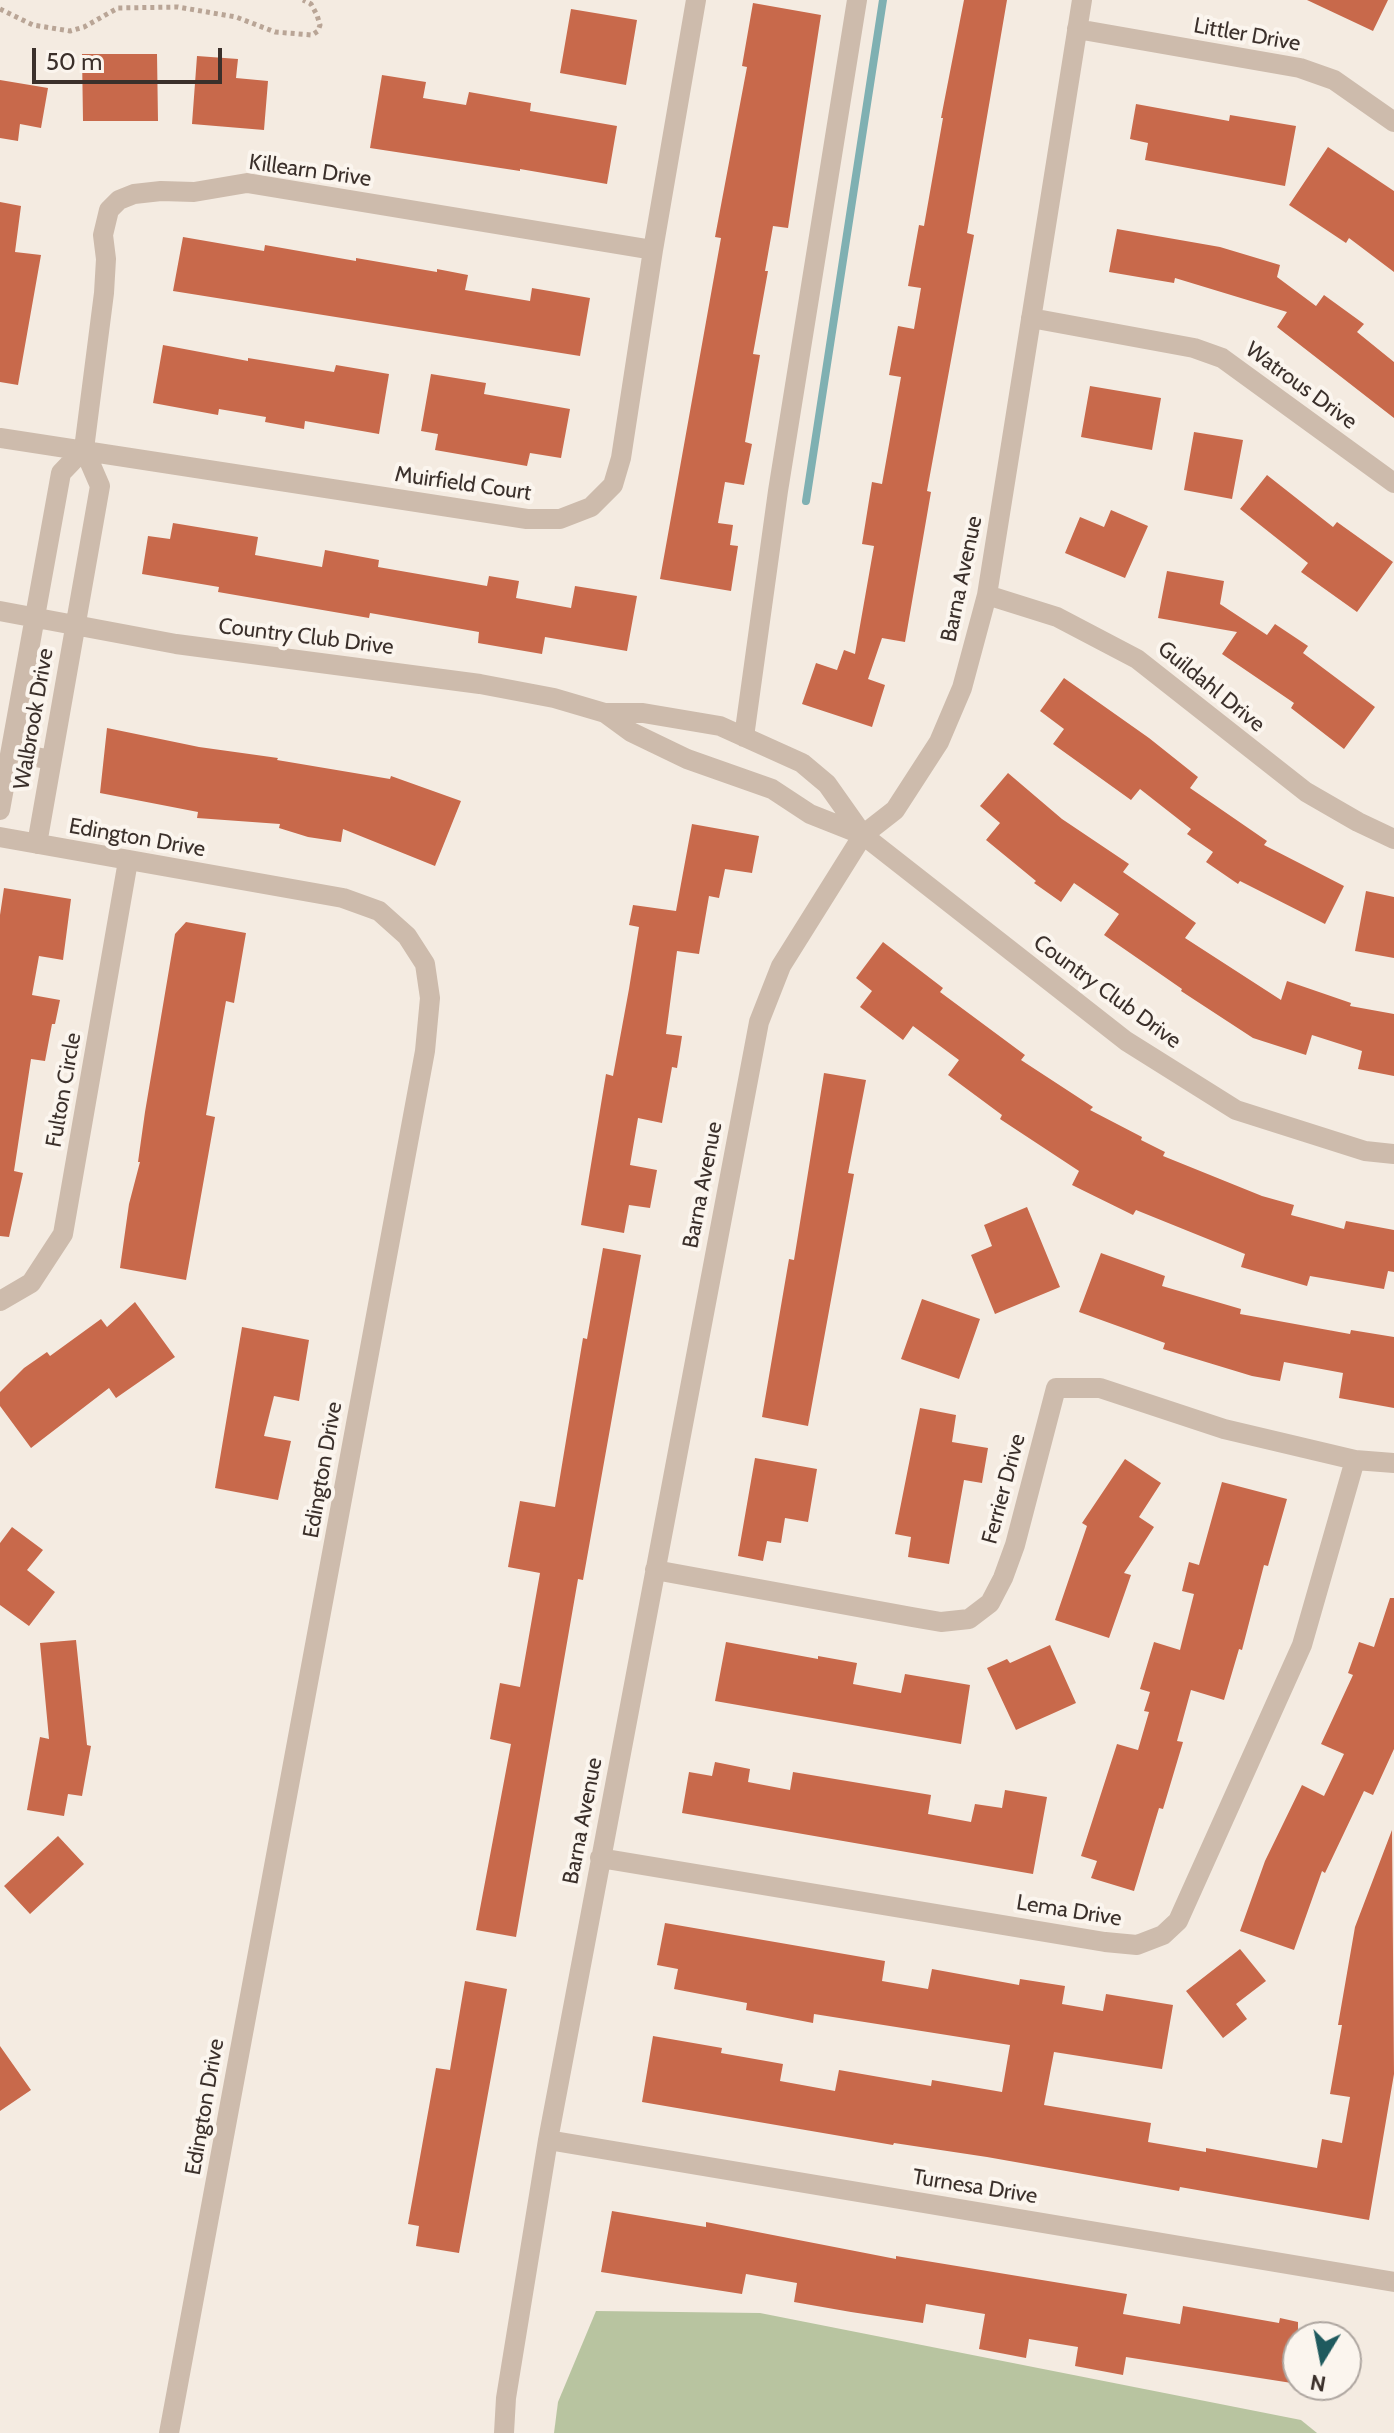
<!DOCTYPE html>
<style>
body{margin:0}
#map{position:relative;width:1394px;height:2433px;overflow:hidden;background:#f4ebe1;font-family:Cabin,sans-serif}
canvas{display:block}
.north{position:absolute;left:1282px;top:2321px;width:80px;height:80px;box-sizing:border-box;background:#fbf5ee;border:2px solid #aea6a0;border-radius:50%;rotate:190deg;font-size:22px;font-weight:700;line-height:32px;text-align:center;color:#3b302b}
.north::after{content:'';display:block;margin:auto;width:28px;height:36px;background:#1f5a5e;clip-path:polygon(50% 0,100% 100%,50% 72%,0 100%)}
.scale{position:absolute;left:32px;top:48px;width:190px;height:36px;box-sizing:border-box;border:4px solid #3b302b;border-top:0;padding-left:10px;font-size:24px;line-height:28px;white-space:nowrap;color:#3b302b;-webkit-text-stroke:6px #fbf5ee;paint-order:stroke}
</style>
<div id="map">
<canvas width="1394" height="2433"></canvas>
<div class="north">N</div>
<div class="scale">50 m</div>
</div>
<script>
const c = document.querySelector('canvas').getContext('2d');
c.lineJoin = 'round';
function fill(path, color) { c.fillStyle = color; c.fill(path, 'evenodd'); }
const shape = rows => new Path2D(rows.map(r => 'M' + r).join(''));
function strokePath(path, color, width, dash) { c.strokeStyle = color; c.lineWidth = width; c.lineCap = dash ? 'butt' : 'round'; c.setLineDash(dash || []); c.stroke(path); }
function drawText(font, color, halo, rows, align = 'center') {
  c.font = font + ' Cabin,sans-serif'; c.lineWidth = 8; c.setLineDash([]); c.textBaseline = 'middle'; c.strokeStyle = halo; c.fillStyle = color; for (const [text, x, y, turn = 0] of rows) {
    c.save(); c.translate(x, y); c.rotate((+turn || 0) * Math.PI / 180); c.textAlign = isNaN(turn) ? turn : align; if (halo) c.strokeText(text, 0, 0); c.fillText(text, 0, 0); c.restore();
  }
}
fill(shape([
 [596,2311,760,2313,1301,2420,1317,2433,554,2433,558,2402]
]), '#b8c4a0');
strokePath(shape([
 [806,501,883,0]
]), '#7fb0b2', 8);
fill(shape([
 [964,0,1007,0,967,233,974,235,927,491,931,492,905,642,882,638,868,679,885,685,872,727,802,704,816,663,837,670,844,650,855,654,874,546,862,544,872,482,882,484,901,377,889,375,898,326,914,329,921,288,908,286,919,225,924,226,943,118,941,118],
 [1307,0,1388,0,1373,31],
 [753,3,821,15,788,228,773,226,765,271,768,271,753,354,760,355,745,442,752,444,744,485,725,482,718,523,733,525,730,545,738,546,731,591,660,579,721,238,715,237,747,67,742,66],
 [571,9,637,20,626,85,560,73],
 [82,54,157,54,158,121,83,121],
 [197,56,238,59,236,78,268,81,264,130,192,124],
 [382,75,426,82,423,98,466,105,469,92,531,103,530,111,617,126,607,184,520,169,520,171,370,148],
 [0,80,48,88,41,128,20,124,18,141,0,138],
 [1136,104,1229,121,1230,115,1296,126,1285,186,1145,160,1148,143,1130,139],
 [1328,147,1394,191,1394,272,1349,238,1346,243,1289,205],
 [0,202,21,206,15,252,41,255,18,385,0,382],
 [1117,229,1220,247,1280,265,1277,277,1316,306,1324,295,1364,324,1357,332,1394,362,1394,418,1277,327,1287,312,1175,278,1174,283,1109,272],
 [183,237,264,251,265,245,356,261,356,258,437,272,437,269,468,275,465,290,530,301,532,288,590,298,580,356,173,291],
 [163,345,248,361,248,358,334,372,336,365,389,374,379,434,305,421,304,429,265,422,266,417,219,409,218,415,153,403],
 [431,374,486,383,484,394,570,409,561,458,530,453,527,466,435,450,438,434,421,431],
 [1090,386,1161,398,1152,450,1081,437],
 [1194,432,1243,440,1232,499,1184,490],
 [1267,475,1333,527,1337,522,1393,562,1357,612,1301,572,1308,563,1240,509],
 [1111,510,1148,526,1125,578,1065,553,1080,517,1104,527],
 [173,523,258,537,255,555,322,567,325,550,379,560,378,567,487,586,489,576,519,581,516,598,571,608,575,586,637,596,627,651,545,637,542,654,478,643,479,632,370,613,369,618,218,592,219,587,142,574,148,536,170,539],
 [1167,571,1224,581,1220,604,1267,635,1275,624,1308,646,1303,653,1375,707,1344,749,1291,708,1294,703,1222,654,1237,632,1158,618],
 [1064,678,1149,738,1198,777,1190,788,1267,841,1264,845,1344,886,1325,924,1240,881,1238,884,1206,862,1213,852,1187,834,1191,829,1140,789,1131,800,1053,744,1064,729,1040,711],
 [107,728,199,747,278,758,277,760,390,779,391,776,461,801,435,866,343,829,341,842,308,837,279,828,280,824,197,818,198,812,100,793],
 [1008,773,1062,819,1129,864,1123,872,1196,923,1185,938,1281,1000,1287,981,1351,1003,1350,1006,1394,1014,1394,1076,1358,1069,1362,1051,1312,1035,1306,1055,1253,1038,1181,991,1182,989,1104,935,1119,914,1074,883,1061,902,1034,883,1036,881,986,840,1000,823,980,806],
 [692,824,759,836,752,873,725,869,719,898,709,896,699,954,677,951,666,1034,682,1036,677,1068,672,1067,662,1123,638,1118,630,1165,657,1170,650,1208,629,1205,624,1233,581,1225,606,1074,613,1076,629,989,639,927,629,925,633,905,676,911],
 [4,888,71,899,63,960,39,956,32,995,60,1000,55,1024,52,1024,45,1061,31,1059,14,1171,23,1173,9,1237,0,1236,0,915],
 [1366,891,1394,897,1394,958,1355,951],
 [186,922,246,933,234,1003,226,1001,206,1115,215,1117,186,1280,120,1268,129,1204,140,1162,138,1162,145,1112,175,934],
 [883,942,943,988,940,992,1025,1055,1021,1060,1093,1107,1090,1110,1142,1137,1141,1140,1165,1152,1163,1156,1262,1196,1294,1205,1291,1215,1344,1229,1346,1221,1394,1230,1394,1272,1388,1271,1384,1289,1310,1276,1307,1286,1241,1267,1245,1254,1136,1210,1133,1215,1072,1185,1079,1171,1000,1119,1002,1115,948,1075,959,1060,913,1026,903,1040,860,1007,872,991,856,978],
 [824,1073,866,1080,848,1173,854,1174,808,1426,762,1417,789,1259,794,1260],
 [1027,1207,1060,1287,995,1314,971,1255,992,1246,984,1225],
 [603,1248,641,1255,583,1580,578,1579,516,1937,476,1930,511,1744,490,1739,500,1683,520,1687,540,1573,508,1567,520,1501,555,1507,583,1338,587,1339],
 [1101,1253,1165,1276,1162,1286,1241,1309,1240,1314,1350,1334,1351,1330,1394,1337,1394,1408,1339,1398,1343,1373,1284,1362,1280,1381,1252,1376,1163,1349,1165,1343,1079,1312],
 [922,1299,980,1319,959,1379,901,1359],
 [135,1302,175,1357,116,1398,109,1388,31,1448,0,1406,0,1392,24,1368,47,1352,50,1356,101,1319,107,1327],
 [242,1327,309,1340,299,1401,274,1396,264,1436,291,1441,278,1500,215,1488],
 [920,1408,956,1415,952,1442,988,1448,982,1483,964,1480,949,1564,908,1557,911,1537,895,1534],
 [755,1458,817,1469,808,1522,785,1518,781,1543,767,1541,763,1561,738,1556],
 [1125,1459,1161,1483,1139,1517,1154,1527,1124,1573,1131,1575,1109,1638,1055,1620,1087,1526,1082,1523],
 [1222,1482,1287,1499,1268,1566,1264,1565,1242,1650,1239,1649,1224,1700,1191,1690,1177,1741,1183,1742,1163,1809,1159,1808,1134,1891,1091,1878,1097,1861,1081,1856,1117,1744,1138,1750,1149,1712,1144,1711,1150,1692,1140,1689,1154,1642,1180,1650,1194,1594,1182,1591,1189,1562,1199,1565],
 [12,1527,43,1550,27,1570,55,1592,29,1626,0,1605,0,1543],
 [1390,1598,1394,1598,1394,1749,1373,1795,1364,1791,1325,1873,1322,1871,1294,1950,1240,1931,1265,1861,1302,1785,1324,1796,1344,1754,1321,1744,1353,1675,1348,1673,1359,1642,1374,1647],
 [76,1640,87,1745,91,1746,82,1796,68,1794,64,1816,27,1810,40,1737,49,1739,40,1643],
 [726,1642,818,1659,818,1656,857,1663,853,1684,901,1693,905,1674,970,1685,961,1744,715,1701],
 [1050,1645,1076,1703,1016,1730,987,1668,1007,1659,1010,1663],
 [715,1762,750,1769,748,1782,790,1790,793,1772,931,1795,928,1814,971,1822,975,1804,1002,1808,1005,1790,1047,1797,1033,1874,682,1813,689,1772,712,1776],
 [1392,1830,1394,2074,1369,2220,1180,2187,1179,2191,987,2157,894,2143,893,2145,642,2102,653,2036,722,2048,721,2053,783,2064,780,2081,835,2091,839,2070,931,2086,932,2080,1002,2092,1010,2045,814,2014,813,2023,746,2010,747,2003,674,1989,678,1969,657,1965,665,1923,885,1961,882,1981,928,1989,932,1969,1019,1985,1020,1979,1065,1986,1062,2004,1103,2011,1106,1994,1173,2005,1162,2069,1054,2052,1044,2105,1151,2123,1148,2142,1206,2152,1206,2148,1317,2168,1322,2139,1342,2143,1350,2097,1330,2094,1342,2025,1338,2025,1355,1927],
 [58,1836,84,1864,30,1914,4,1886],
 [1240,1949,1266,1981,1236,2004,1247,2019,1223,2038,1186,1991],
 [465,1981,507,1989,459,2253,416,2246,419,2226,408,2224,436,2068,450,2070],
 [0,2046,31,2090,0,2111],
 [612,2211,706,2227,706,2222,896,2259,896,2256,1127,2294,1123,2314,1180,2324,1183,2306,1279,2323,1280,2318,1298,2322,1298,2384,1126,2357,1123,2375,1075,2366,1078,2347,1029,2339,1026,2358,979,2349,985,2314,926,2304,923,2323,851,2312,794,2302,797,2283,746,2274,742,2294,601,2272]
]), '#c8694b');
strokePath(shape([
 [0,9,33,25,70,31,84,27,118,8,178,7,236,17,275,32,312,35,318,31,320,25,317,15,311,4,303,0]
]), '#b9a596', 5, [4, 4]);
strokePath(shape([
 [1077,29,1300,68,1334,80,1394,122],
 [1031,318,1194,348,1222,358,1394,483],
 [0,438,527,519,560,519,591,507,613,485,621,458,653,250,696,0],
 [987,595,1057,617,1137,659,1306,792,1358,822,1394,839],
 [0,611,176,644,480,684,554,698,605,713,643,713,720,726,802,763,827,784,863,835,1126,1041,1236,1110,1365,1151,1394,1154],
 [605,713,631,732,687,759,772,789,810,814,863,835],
 [744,737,778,491,857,0],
 [11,752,51,760],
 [0,810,61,473,84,449],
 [0,837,343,898,379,911,407,936,425,964,430,998,425,1051,169,2433],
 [37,844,100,486,84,449,104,293,106,259,103,235,109,210,119,200,134,194,161,191,194,192,247,183,653,250],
 [0,1301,31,1283,63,1234,128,861],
 [655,1570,912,1617,941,1622,969,1619,990,1603,1003,1578,1015,1545,1056,1388,1100,1388,1224,1429,1355,1460,1394,1463],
 [600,1858,1105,1942,1137,1945,1163,1935,1178,1921,1302,1645,1355,1460],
 [548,2140,1394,2282],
 [504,2433,506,2398,548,2140,759,1022,781,966,863,835,895,810,939,742,962,688,987,595,1082,0]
]), '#cdbbac', 20);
drawText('22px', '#3b302b', '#fbf5ee', [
 ["Littler Drive",1247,35,10],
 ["Killearn Drive",310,171,8],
 ["Watrous Drive",1301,386,36],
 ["Muirfield Court",463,484,8],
 ["Barna Avenue",962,579,-78],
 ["Country Club Drive",306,637,7],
 ["Guildahl Drive",1211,687,39],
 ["Walbrook Drive",34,719,-80],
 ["Edington Drive",137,838,10],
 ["Country Club Drive",1107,992,36],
 ["Fulton Circle",64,1090,-80],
 ["Barna Avenue",703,1185,-79],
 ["Edington Drive",323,1470,-80],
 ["Ferrier Drive",1004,1489,-75],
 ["Barna Avenue",583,1821,-79],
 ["Lema Drive",1069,1911,9],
 ["Edington Drive",205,2107,-80],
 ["Turnesa Drive",975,2187,9]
]);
</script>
